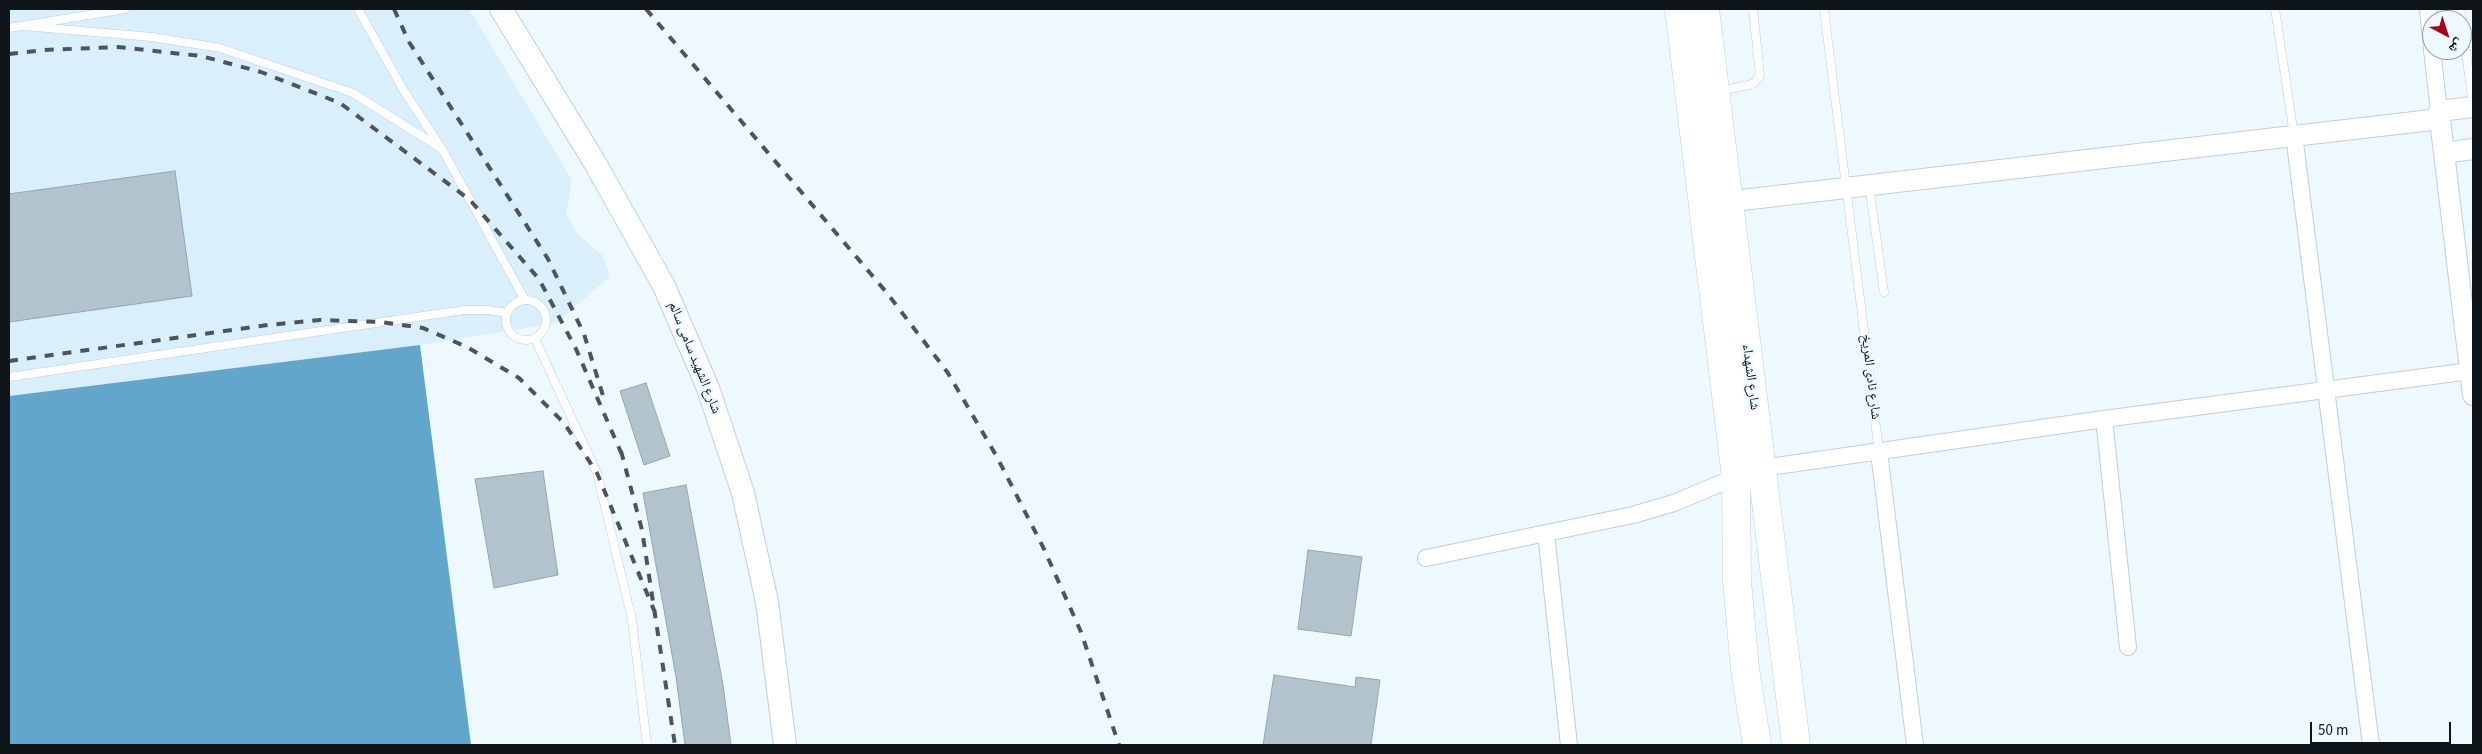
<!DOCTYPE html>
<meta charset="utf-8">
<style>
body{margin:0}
#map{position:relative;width:2482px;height:754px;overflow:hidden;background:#edf8ff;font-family:"Source Sans 3","Noto Naskh Arabic",sans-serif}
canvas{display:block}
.frame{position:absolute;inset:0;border:10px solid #0f1519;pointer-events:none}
.north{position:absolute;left:2422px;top:10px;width:50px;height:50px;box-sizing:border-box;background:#edf8ff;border:1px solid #949da3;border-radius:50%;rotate:140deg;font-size:14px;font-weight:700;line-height:20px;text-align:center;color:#0f1519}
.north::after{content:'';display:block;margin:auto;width:18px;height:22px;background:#a30719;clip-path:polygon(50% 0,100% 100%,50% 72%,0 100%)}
.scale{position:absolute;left:2310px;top:722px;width:141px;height:22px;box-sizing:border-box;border:2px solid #0f1519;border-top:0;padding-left:6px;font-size:15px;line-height:18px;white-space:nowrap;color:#0f1519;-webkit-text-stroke:4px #edf8ff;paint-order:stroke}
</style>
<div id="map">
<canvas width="2482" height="754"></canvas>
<div class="frame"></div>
<div class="north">ش</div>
<div class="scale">50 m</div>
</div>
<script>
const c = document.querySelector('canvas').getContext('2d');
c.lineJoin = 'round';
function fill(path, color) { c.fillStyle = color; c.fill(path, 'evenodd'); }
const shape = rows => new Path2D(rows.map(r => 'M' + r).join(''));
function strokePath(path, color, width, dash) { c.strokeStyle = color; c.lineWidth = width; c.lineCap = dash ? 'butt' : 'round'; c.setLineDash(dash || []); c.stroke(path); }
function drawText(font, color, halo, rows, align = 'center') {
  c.font = font + ' "Source Sans 3","Noto Naskh Arabic",sans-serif'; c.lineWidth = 5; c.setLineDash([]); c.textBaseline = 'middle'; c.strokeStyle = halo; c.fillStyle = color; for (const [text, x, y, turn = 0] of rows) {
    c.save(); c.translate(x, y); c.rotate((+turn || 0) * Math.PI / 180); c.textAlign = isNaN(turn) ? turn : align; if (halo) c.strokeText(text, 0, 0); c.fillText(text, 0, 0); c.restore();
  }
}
fill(shape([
 [9,9,469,9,572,180,566,214,578,234,602,255,610,276,557,323,420,345,9,396]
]), '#daeffc');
fill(shape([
 [420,345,471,745,9,745,9,396]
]), '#63a6cc');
const building = shape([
 [175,171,192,296,9,322,9,194,175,171],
 [646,383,670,456,644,465,620,391,646,383],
 [543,471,558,575,494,588,475,479,543,471],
 [686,485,723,685,731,745,685,745,676,677,643,493,686,485],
 [1308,550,1362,557,1351,636,1298,629,1308,550],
 [1274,675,1355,687,1356,677,1380,680,1371,745,1263,745,1274,675]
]);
fill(building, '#b2c3ce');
strokePath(building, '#95a6b1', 1);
const service = shape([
 [358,9,404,91,442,149,525,300],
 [1824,9,1879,452],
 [2275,9,2294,135],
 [2460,9,2462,20],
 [2462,21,2473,106],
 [24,26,152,37,220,48,353,93,442,149],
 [9,28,125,9],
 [1719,91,1749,85,1754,83,1760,75,1753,9],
 [1869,185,1884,292],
 '506 320a20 20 0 1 1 40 0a20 20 0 1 1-40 0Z',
 [535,339,597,473,632,620,647,745],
 [9,377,464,310,488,310,507,313]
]);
const minor = shape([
 [2428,9,2432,49],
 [2432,50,2439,111],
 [2294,135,2371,745],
 [2104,419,2128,647],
 [1879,452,1915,745],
 [1762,468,2104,419,2470,371],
 [1546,533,1569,745],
 [1426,558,1633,515,1674,503,1736,477]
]);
const tertiary = shape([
 [2473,107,2439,111,2473,395],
 [2444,153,2473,149],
 [1716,203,2440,119]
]);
const secondary = shape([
 [501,9,595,163,664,286,708,388,743,493,767,602,785,745]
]);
const trunk = shape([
 [1679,9,1736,477,1737,581,1745,669,1757,745],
 [1705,9,1796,745]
]);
strokePath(service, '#bed0db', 9);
strokePath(minor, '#bed0db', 18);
strokePath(tertiary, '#bed0db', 22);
strokePath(secondary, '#bed0db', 24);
strokePath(trunk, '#bed0db', 29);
strokePath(service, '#fff', 8);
strokePath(minor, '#fff', 16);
strokePath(tertiary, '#fff', 20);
strokePath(secondary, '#fff', 22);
strokePath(trunk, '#fff', 28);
strokePath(shape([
 [394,9,409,42,548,259,584,334,604,399],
 [646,9,887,293,948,373,997,457,1044,549,1081,632,1119,745],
 [9,54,44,50,118,47,201,56,261,72,340,103,470,200,539,279,576,349,623,457],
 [9,361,268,325,320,320,381,322,423,328,467,347,519,378,564,423,597,473,656,615],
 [621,451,642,530,675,745]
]), '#4d5559', 4, [9, 9]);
drawText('14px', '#0f1519', '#edf8ff', [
 ["شارع الشهيد سامى سالم",694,358,68],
 ["شارع الشهداء",1750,377,83],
 ["شارع نادى المريخ",1870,377,83]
]);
</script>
